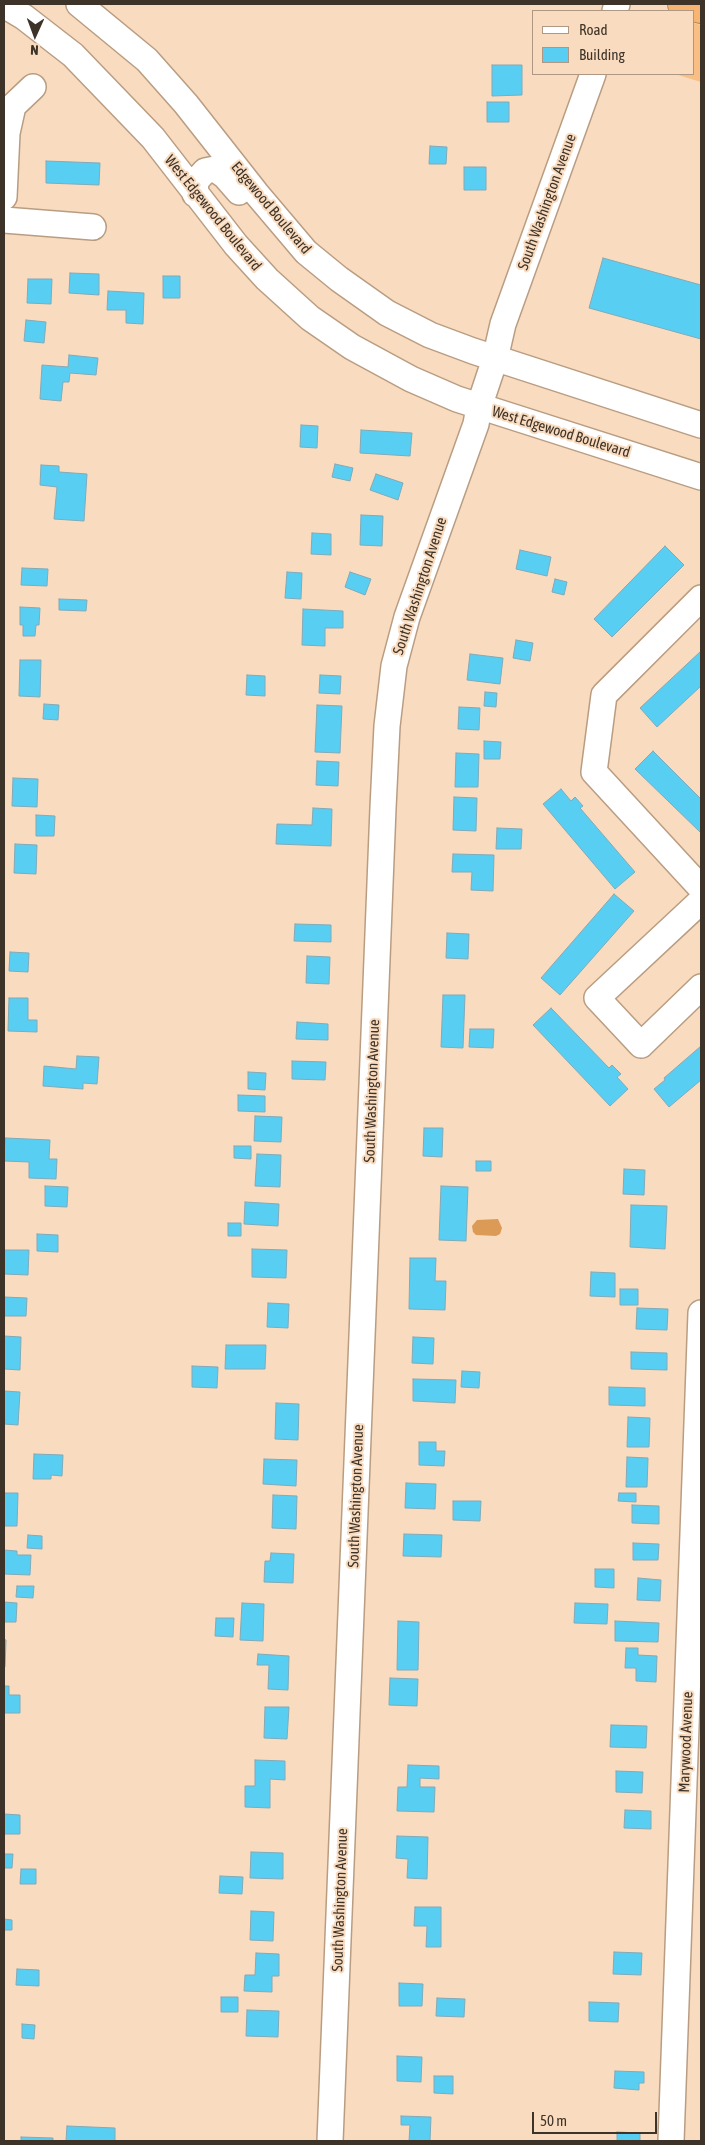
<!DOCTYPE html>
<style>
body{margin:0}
#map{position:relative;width:705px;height:2145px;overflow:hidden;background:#f9dbbf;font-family:"Asap Condensed",sans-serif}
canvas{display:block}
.frame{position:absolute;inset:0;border:5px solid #3e3328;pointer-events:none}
.legend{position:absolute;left:532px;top:10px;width:162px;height:65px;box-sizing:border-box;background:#f9dbbf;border:1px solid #ae9883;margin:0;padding:6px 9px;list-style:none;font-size:15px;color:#3e3328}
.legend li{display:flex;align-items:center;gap:10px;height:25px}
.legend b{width:25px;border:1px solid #ae9883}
.north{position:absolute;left:10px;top:10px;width:50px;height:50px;-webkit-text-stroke:4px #f9dbbf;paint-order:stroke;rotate:182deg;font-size:14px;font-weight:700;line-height:20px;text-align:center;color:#3e3328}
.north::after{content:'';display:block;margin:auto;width:18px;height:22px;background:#3e3328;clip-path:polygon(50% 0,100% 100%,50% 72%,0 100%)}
.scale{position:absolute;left:532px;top:2112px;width:125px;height:22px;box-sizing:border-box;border:2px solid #3e3328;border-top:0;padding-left:6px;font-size:15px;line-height:18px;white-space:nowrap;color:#3e3328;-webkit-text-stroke:4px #f9dbbf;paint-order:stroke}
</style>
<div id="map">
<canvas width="705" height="2145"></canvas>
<div class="frame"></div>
<ul class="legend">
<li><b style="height:6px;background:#fff"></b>Road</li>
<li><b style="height:14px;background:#58cff2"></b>Building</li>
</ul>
<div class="north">N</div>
<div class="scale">50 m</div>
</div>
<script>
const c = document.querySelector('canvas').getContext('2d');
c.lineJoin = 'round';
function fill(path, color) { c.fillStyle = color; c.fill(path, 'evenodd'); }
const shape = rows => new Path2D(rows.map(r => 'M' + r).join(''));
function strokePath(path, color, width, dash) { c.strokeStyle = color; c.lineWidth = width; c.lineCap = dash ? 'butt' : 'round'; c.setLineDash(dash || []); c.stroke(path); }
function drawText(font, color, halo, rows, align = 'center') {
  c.font = font + ' "Asap Condensed",sans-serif'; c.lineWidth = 4; c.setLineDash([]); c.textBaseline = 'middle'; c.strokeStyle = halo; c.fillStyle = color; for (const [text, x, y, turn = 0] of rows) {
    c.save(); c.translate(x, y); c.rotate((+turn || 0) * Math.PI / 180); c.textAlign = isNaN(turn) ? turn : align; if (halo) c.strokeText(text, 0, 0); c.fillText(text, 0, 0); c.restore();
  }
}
fill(shape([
 [694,23,701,25,701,82,675,74,694,74]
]), '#f8be84');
fill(shape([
 [498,1219,502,1228,500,1234,496,1236,476,1235,473,1232,472,1226,477,1220]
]), '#db9a55');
const building = shape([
 [492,65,522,65,522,95,492,96,492,65],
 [487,102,509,102,509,122,487,122,487,102],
 [430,146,447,147,446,164,429,164,430,146],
 [46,161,100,163,99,185,46,183,46,161],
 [464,167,486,167,486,190,464,190,464,167],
 [603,258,701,285,701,339,589,308,603,258],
 [70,273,99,274,99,295,69,293,70,273],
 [163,276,180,276,180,298,163,298,163,276],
 [28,279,52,279,51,304,27,303,28,279],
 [108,291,144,293,143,324,126,323,126,310,107,310,108,291],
 [26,320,46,322,44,343,24,341,26,320],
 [69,355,98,358,96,375,70,373,69,382,63,382,61,401,40,399,42,365,68,367,69,355],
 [301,425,318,426,317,448,300,447,301,425],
 [361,430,412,433,410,456,360,453,361,430],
 [335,464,353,468,350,481,332,477,335,464],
 [41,465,59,466,59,472,87,474,84,521,54,519,57,487,40,485,41,465],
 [376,474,403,483,398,500,370,490,376,474],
 [361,515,383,516,382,546,360,545,361,515],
 [312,533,331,534,331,555,311,554,312,533],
 [665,546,684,565,612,637,594,619,665,546],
 [520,550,551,557,547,576,516,569,520,550],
 [22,568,48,569,47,586,21,585,22,568],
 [287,572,302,573,301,599,285,598,287,572],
 [350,572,371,579,365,595,345,587,350,572],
 [555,579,567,582,564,595,552,592,555,579],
 [59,599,87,600,86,611,59,610,59,599],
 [20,607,40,608,39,625,36,625,35,636,23,636,23,625,20,625,20,607],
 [303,609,343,611,343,628,325,628,325,646,302,645,303,609],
 [516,640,533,643,530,661,513,658,516,640],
 [701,651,701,686,657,727,640,708,701,651],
 [470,654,503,658,500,684,467,680,470,654],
 [20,660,41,660,40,697,19,696,20,660],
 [247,675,265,676,265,696,246,695,247,675],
 [320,675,341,676,340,694,319,693,320,675],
 [485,692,497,693,496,707,484,706,485,692],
 [44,704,59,705,58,720,43,719,44,704],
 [317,705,342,706,340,753,315,752,317,705],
 [459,707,480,708,479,730,458,729,459,707],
 [484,741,501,742,500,759,484,759,484,741],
 [653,751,701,799,701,833,635,769,653,751],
 [456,753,479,754,478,787,455,787,456,753],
 [317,761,339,762,338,786,316,785,317,761],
 [13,778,38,779,37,807,12,806,13,778],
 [561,789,571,801,575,797,583,806,580,808,635,872,615,889,543,804,561,789],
 [454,797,477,798,476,831,453,830,454,797],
 [313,808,332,809,331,846,276,844,277,824,312,825,313,808],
 [36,815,55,816,54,836,36,836,36,815],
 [497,828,522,829,521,849,496,849,497,828],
 [15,844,37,845,36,874,14,873,15,844],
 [453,854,494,855,493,891,471,890,472,872,452,872,453,854],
 [614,894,634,911,560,995,541,978,614,894],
 [295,924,331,925,331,942,294,941,295,924],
 [447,933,469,934,468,959,446,958,447,933],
 [10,952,29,953,28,972,9,971,10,952],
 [307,956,330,957,329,984,306,983,307,956],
 [443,995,465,995,463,1048,441,1047,443,995],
 [9,998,28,998,28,1020,37,1020,37,1032,8,1031,9,998],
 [551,1008,609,1068,612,1065,621,1074,617,1077,628,1089,610,1106,533,1025,551,1008],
 [297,1022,328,1024,328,1040,296,1039,297,1022],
 [470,1029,494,1029,493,1048,469,1047,470,1029],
 [701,1046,701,1080,669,1107,654,1089,665,1080,664,1078,701,1046],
 [77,1056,99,1057,97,1084,83,1083,83,1089,43,1086,44,1066,76,1069,77,1056],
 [292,1061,326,1062,325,1080,292,1079,292,1061],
 [248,1072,266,1073,265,1090,248,1089,248,1072],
 [238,1095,265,1096,265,1112,238,1111,238,1095],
 [255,1116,282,1117,281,1142,254,1141,255,1116],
 [424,1128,443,1128,442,1157,423,1156,424,1128],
 [5,1138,50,1140,49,1159,57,1159,56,1179,29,1178,29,1162,4,1161,5,1138],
 [234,1146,251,1146,251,1159,234,1158,234,1146],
 [257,1154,281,1155,280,1187,255,1186,257,1154],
 [476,1161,491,1161,491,1171,476,1171,476,1161],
 [624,1169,645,1170,644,1195,623,1194,624,1169],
 [45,1186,68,1187,67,1207,45,1206,45,1186],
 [441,1186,468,1187,466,1241,439,1240,441,1186],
 [245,1202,279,1204,278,1226,244,1224,245,1202],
 [631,1205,667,1206,665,1249,630,1247,631,1205],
 [228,1223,241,1223,241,1236,228,1236,228,1223],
 [37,1234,58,1235,58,1252,37,1251,37,1234],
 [252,1249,287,1250,286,1278,252,1277,252,1249],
 [4,1250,29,1250,28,1275,4,1274,4,1250],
 [410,1258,436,1258,435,1281,446,1281,445,1310,409,1309,410,1258],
 [591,1272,615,1273,615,1297,590,1296,591,1272],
 [620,1289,638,1289,638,1305,620,1305,620,1289],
 [4,1297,27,1298,26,1316,4,1316,4,1297],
 [268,1303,289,1304,288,1328,267,1327,268,1303],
 [637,1308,668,1309,667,1330,636,1329,637,1308],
 [4,1336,21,1337,20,1370,4,1369,4,1336],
 [413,1337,434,1338,433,1364,412,1363,413,1337],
 [226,1345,266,1345,265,1369,225,1369,226,1345],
 [631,1352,667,1353,667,1370,631,1369,631,1352],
 [192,1366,218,1367,217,1388,192,1387,192,1366],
 [462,1371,480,1372,479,1388,461,1387,462,1371],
 [413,1379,456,1380,455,1403,413,1401,413,1379],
 [609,1387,645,1388,645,1406,609,1405,609,1387],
 [4,1391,20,1392,18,1425,4,1424,4,1391],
 [276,1403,299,1404,298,1440,275,1439,276,1403],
 [628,1417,650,1418,649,1447,627,1447,628,1417],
 [419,1442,436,1442,436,1451,445,1451,444,1466,419,1465,419,1442],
 [34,1454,63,1455,62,1476,51,1475,51,1479,33,1479,34,1454],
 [627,1457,648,1458,647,1487,626,1487,627,1457],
 [264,1459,297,1460,296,1486,263,1484,264,1459],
 [406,1483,436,1484,435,1509,405,1508,406,1483],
 [4,1493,18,1493,17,1526,4,1526,4,1493],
 [619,1493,636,1493,636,1502,618,1501,619,1493],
 [273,1495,297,1496,296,1529,272,1528,273,1495],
 [453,1501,481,1501,480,1521,453,1520,453,1501],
 [632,1505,659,1506,659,1524,632,1523,632,1505],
 [404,1534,442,1535,441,1557,403,1556,404,1534],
 [28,1535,42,1536,42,1549,27,1548,28,1535],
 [633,1543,659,1544,658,1560,633,1560,633,1543],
 [4,1550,17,1551,17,1555,31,1555,30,1575,4,1574,4,1550],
 [271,1553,294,1554,293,1583,264,1582,265,1561,270,1561,271,1553],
 [595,1569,614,1569,614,1588,595,1587,595,1569],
 [638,1578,661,1580,660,1601,637,1600,638,1578],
 [17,1586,34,1586,33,1598,16,1597,17,1586],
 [4,1602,17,1603,16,1622,4,1622,4,1602],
 [242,1603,264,1604,263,1641,240,1640,242,1603],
 [575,1603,608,1604,607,1624,574,1623,575,1603],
 [216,1618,234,1618,233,1637,215,1636,216,1618],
 [398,1621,419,1622,418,1670,397,1670,398,1621],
 [615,1621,659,1623,658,1642,615,1641,615,1621],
 [4,1639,6,1640,5,1667,4,1667,4,1639],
 [626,1648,638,1648,638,1655,657,1656,656,1682,636,1681,636,1668,625,1668,626,1648],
 [258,1654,289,1656,288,1690,268,1689,269,1665,257,1665,258,1654],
 [390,1678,418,1679,417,1706,389,1705,390,1678],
 [4,1686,9,1686,9,1695,20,1695,20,1713,4,1713,4,1686],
 [265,1707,289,1707,287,1739,264,1738,265,1707],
 [611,1725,647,1726,646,1748,610,1747,611,1725],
 [255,1760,285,1761,285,1780,270,1779,270,1808,245,1807,245,1786,255,1786,255,1760],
 [408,1765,439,1766,439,1779,420,1778,420,1787,435,1787,434,1812,397,1811,398,1787,407,1787,408,1765],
 [616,1771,643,1772,642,1793,616,1792,616,1771],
 [625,1810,651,1811,651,1829,624,1828,625,1810],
 [4,1814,20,1815,20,1834,4,1834,4,1814],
 [397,1836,428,1837,427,1879,407,1878,408,1859,396,1858,397,1836],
 [4,1841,4,1854,13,1854,12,1868,4,1868,4,1841],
 [251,1852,283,1853,283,1879,250,1878,251,1852],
 [21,1869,36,1869,36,1884,20,1884,21,1869],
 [220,1876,243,1877,242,1894,219,1893,220,1876],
 [415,1907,441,1907,441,1947,426,1947,427,1926,414,1926,415,1907],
 [251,1911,274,1912,273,1941,250,1940,251,1911],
 [4,1919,12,1920,12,1930,4,1930,4,1919],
 [614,1952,642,1953,641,1975,613,1974,614,1952],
 [256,1953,279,1954,279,1976,272,1976,272,1992,244,1991,245,1975,255,1975,256,1953],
 [17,1969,39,1970,39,1986,16,1985,17,1969],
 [399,1983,423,1984,422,2006,399,2006,399,1983],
 [221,1997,238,1997,238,2012,221,2012,221,1997],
 [437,1998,465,1999,464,2017,436,2016,437,1998],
 [589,2002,619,2003,618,2022,589,2021,589,2002],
 [247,2010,279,2011,278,2037,246,2036,247,2010],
 [22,2024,35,2025,34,2039,22,2038,22,2024],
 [397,2056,422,2057,421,2082,397,2081,397,2056],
 [615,2071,644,2072,644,2083,639,2083,639,2090,614,2088,615,2071],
 [434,2076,453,2076,453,2094,434,2093,434,2076],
 [401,2116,431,2117,430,2141,409,2141,410,2125,401,2125,401,2116],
 [67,2126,115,2128,115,2141,66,2141,67,2126],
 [617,2132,640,2133,640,2141,617,2141,617,2132],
 [21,2137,53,2138,53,2141,21,2141,21,2137]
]);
fill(building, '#58cff2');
strokePath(building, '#80aab8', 1);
const minor = shape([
 [79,4,147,60,186,104,256,193,306,252,339,279,387,313,430,335,473,351,701,425],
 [4,5,24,17,73,55,153,138,236,245,267,279,310,318,352,347,411,379,457,399,701,477],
 [615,11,617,4],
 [195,194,196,181,205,171,215,169,225,176,239,192],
 [4,197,7,133,13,106,33,87],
 [4,220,93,227],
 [701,598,604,695,594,772,701,888],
 [701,901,597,998,641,1045,701,987],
 [330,2141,383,808,387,726,394,666,407,617,476,424,479,407,495,359,503,324,593,74],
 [671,2141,701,1313]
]);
const highway = shape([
 [682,4,701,9]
]);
strokePath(minor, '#b99d82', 28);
strokePath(highway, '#b78857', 30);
strokePath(minor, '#fff', 25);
strokePath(highway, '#f8b571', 28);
drawText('15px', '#3e3328', '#f9dbbf', [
 ["South Washington Avenue",547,202,-70],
 ["Edgewood Boulevard",271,208,50],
 ["West Edgewood Boulevard",213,213,51],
 ["West Edgewood Boulevard",561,432,17],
 ["South Washington Avenue",420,586,-72],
 ["South Washington Avenue",372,1091,-88],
 ["South Washington Avenue",356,1496,-88],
 ["Marywood Avenue",686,1742,-88],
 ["South Washington Avenue",340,1900,-88]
]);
</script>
